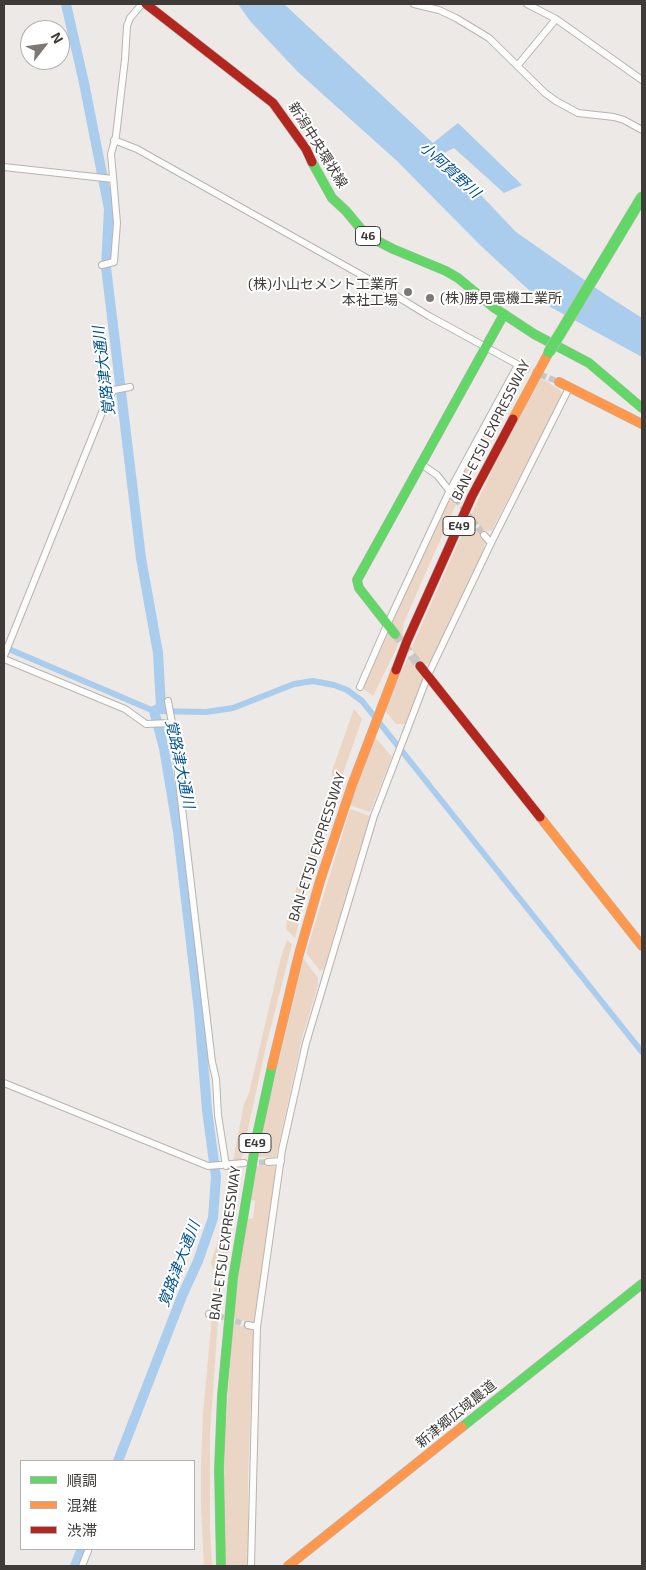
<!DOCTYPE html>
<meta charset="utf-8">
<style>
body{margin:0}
#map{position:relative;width:646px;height:1570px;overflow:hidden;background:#ece9e6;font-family:"Exo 2","Noto Sans JP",sans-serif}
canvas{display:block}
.frame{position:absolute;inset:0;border:5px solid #3e3b39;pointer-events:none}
.legend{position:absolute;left:20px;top:1460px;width:175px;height:90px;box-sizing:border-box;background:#fff;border:1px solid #b2b1b0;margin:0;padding:6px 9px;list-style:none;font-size:15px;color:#3e3b39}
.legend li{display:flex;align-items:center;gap:10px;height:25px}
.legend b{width:25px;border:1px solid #b2b1b0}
.north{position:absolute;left:20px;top:20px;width:50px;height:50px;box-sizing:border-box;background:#fff;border:1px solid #b2b1b0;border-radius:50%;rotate:60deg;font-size:14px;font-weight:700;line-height:20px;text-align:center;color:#3e3b39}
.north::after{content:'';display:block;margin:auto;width:18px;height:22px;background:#7b7876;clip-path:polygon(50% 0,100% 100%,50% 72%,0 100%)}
</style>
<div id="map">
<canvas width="646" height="1570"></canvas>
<div class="frame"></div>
<ul class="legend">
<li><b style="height:6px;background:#63d668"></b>順調</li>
<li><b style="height:6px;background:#ff974d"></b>混雑</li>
<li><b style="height:6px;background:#b3261e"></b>渋滞</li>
</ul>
<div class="north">N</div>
</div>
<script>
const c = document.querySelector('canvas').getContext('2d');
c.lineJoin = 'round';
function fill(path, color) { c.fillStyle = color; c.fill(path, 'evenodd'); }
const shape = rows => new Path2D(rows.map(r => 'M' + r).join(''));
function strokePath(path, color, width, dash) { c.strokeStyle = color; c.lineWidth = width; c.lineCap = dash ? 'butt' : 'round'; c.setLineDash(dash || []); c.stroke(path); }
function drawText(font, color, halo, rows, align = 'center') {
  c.font = font + ' "Exo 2","Noto Sans JP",sans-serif'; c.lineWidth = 4; c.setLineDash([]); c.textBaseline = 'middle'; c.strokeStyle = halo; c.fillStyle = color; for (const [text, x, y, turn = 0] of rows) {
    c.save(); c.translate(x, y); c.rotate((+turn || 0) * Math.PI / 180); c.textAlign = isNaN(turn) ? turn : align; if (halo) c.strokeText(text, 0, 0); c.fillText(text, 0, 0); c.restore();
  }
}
fill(shape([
 [518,369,526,373,459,499,451,490],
 [541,378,560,390,562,396,492,530,488,531,483,530,471,515,505,443],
 [450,494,456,504,404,622,402,637,393,625,393,622],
 [469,518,486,541,479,562,431,662,427,664,424,664,421,662,411,649],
 [387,631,398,645,373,696,362,688],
 [409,655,425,677,405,724,396,724,385,710,388,700],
 [354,709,362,719,334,799,328,797,332,781,332,771],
 [374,736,392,757,370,812,349,805],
 [326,801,333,805,307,888,295,938,286,929,287,919,302,869],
 [350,809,370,816,324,968,320,971,306,953],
 [287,940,292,944,266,1046,241,1161,233,1161,244,1104,249,1093,281,957],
 [303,958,318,978,318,985,302,1038,276,1157,256,1157],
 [254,1166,274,1166,276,1169,254,1323,233,1318,245,1220,253,1218,255,1201,249,1199],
 [240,1167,233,1201,229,1244,218,1313,212,1310,216,1274,211,1263,223,1224,228,1168],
 [212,1317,218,1319,210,1434,210,1529,212,1566,204,1566,201,1508,201,1466,203,1413],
 [233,1324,254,1330,248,1475,248,1566,226,1566,223,1525,225,1435]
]), '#ebd5c5');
fill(shape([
 [238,4,284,4,433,143,458,123,522,185,504,193,454,148,442,154,516,232,603,293,642,318,642,357,543,303,480,245,397,161,298,72,250,21]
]), '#aacced');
strokePath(shape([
 [4,647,154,711,206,712,233,708,294,684,313,681,334,685,347,690,362,701,642,1052]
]), '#aacced', 6);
strokePath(shape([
 [66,4,84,83,109,209,106,267,141,558,158,653,161,707,154,711,164,748,178,832,199,1011,207,1110,216,1177,213,1218,198,1261,182,1296,118,1461],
 [75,1566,82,1549]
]), '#aacced', 10);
strokePath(shape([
 [524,368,559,382],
 [456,499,484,535],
 [250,1163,268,1162],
 [218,1316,248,1325]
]), '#c9c6c3', 6, [6, 3]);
strokePath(shape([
 [395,634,420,666]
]), '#c9c6c3', 9, [9, 4.5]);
const street = shape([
 [414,4,439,10,456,18,489,38,545,93,556,101,578,113,614,117,624,120,642,130],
 [527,4,556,19,642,80],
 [518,65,556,19],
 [114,140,137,149,372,281,429,316,524,368],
 [4,167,113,179],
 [102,265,114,262,117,223,111,154,116,136,125,59,127,26,130,18,142,4],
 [421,464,437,475,456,499],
 [484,535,491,543],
 [4,656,107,400,114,390,130,387],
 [4,659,125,709,146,724,172,723],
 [360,687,387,625,449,492,518,365],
 [168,701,172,723,212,1062,216,1079,218,1115,226,1166],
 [4,1083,208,1166,244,1163],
 [268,1162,281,1161],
 [209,1314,218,1316],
 [248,1325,257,1327],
 [82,1566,88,1551],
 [251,1566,257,1327,282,1150,306,1043,374,816,428,675,491,543,569,388]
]);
const fast = shape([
 [312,162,332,198,346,211,366,235,393,249,446,271,458,278,493,307,534,334,589,363,642,408],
 [395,634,359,588,357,580,504,314],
 [462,1427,642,1284],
 [221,1566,219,1469,222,1396,233,1278,257,1135,272,1066]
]);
const slow = shape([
 [559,382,642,424],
 [513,419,549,352],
 [540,817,642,946],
 [272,1066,299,954,320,881,352,785,396,670],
 [288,1566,462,1427]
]);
const jam = shape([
 [146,4,273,103,306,149,312,162],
 [420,666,540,817],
 [396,670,407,641,472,496,513,419]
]);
strokePath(street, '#b7b4b2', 8);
strokePath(fast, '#b7b4b2', 10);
strokePath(slow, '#b7b4b2', 10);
strokePath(jam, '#b7b4b2', 10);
strokePath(street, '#fcfcfb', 6);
strokePath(fast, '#63d668', 9);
strokePath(slow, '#ff974d', 9);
strokePath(jam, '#b3261e', 9);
const fastBridge = shape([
 [549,352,642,197]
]);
strokePath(fastBridge, '#c6c5c3', 12, []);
strokePath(fastBridge, '#63d668', 11);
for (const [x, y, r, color] of [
 [408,292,5,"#7b7876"],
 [430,298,5,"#7b7876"]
]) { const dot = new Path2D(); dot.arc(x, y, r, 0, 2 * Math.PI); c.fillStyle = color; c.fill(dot); strokePath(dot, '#fff', 2); }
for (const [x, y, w] of [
 [368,236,25],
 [459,526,32],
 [255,1143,32]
]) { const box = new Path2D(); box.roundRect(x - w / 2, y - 9.5, w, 19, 4); c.fillStyle = '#fff'; c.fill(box); strokePath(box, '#3e3b39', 1); }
drawText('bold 12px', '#3e3b39', null, [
 ["46",368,236],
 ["E49",459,526],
 ["E49",255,1143]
]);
drawText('14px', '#3e3b39', '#fff', [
 ["新潟中央環状線",318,145,58],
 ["BAN-ETSU EXPRESSWAY",491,430,-63],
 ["BAN-ETSU EXPRESSWAY",317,847,-72],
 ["BAN-ETSU EXPRESSWAY",225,1243,-82],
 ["新津郷広域農道",456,1414,-39]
]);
drawText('14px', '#3e3b39', '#fff', [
 ["(株)小山セメント工業所",398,284],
 ["本社工場",398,300],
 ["(株)勝見電機工業所",440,298,"left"]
], 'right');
drawText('italic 15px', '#00518d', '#fff', [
 ["小阿賀野川",450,170,42],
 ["覚路津大通川",104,371,-97],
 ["覚路津大通川",180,764,78],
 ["覚路津大通川",179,1264,-69]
]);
</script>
